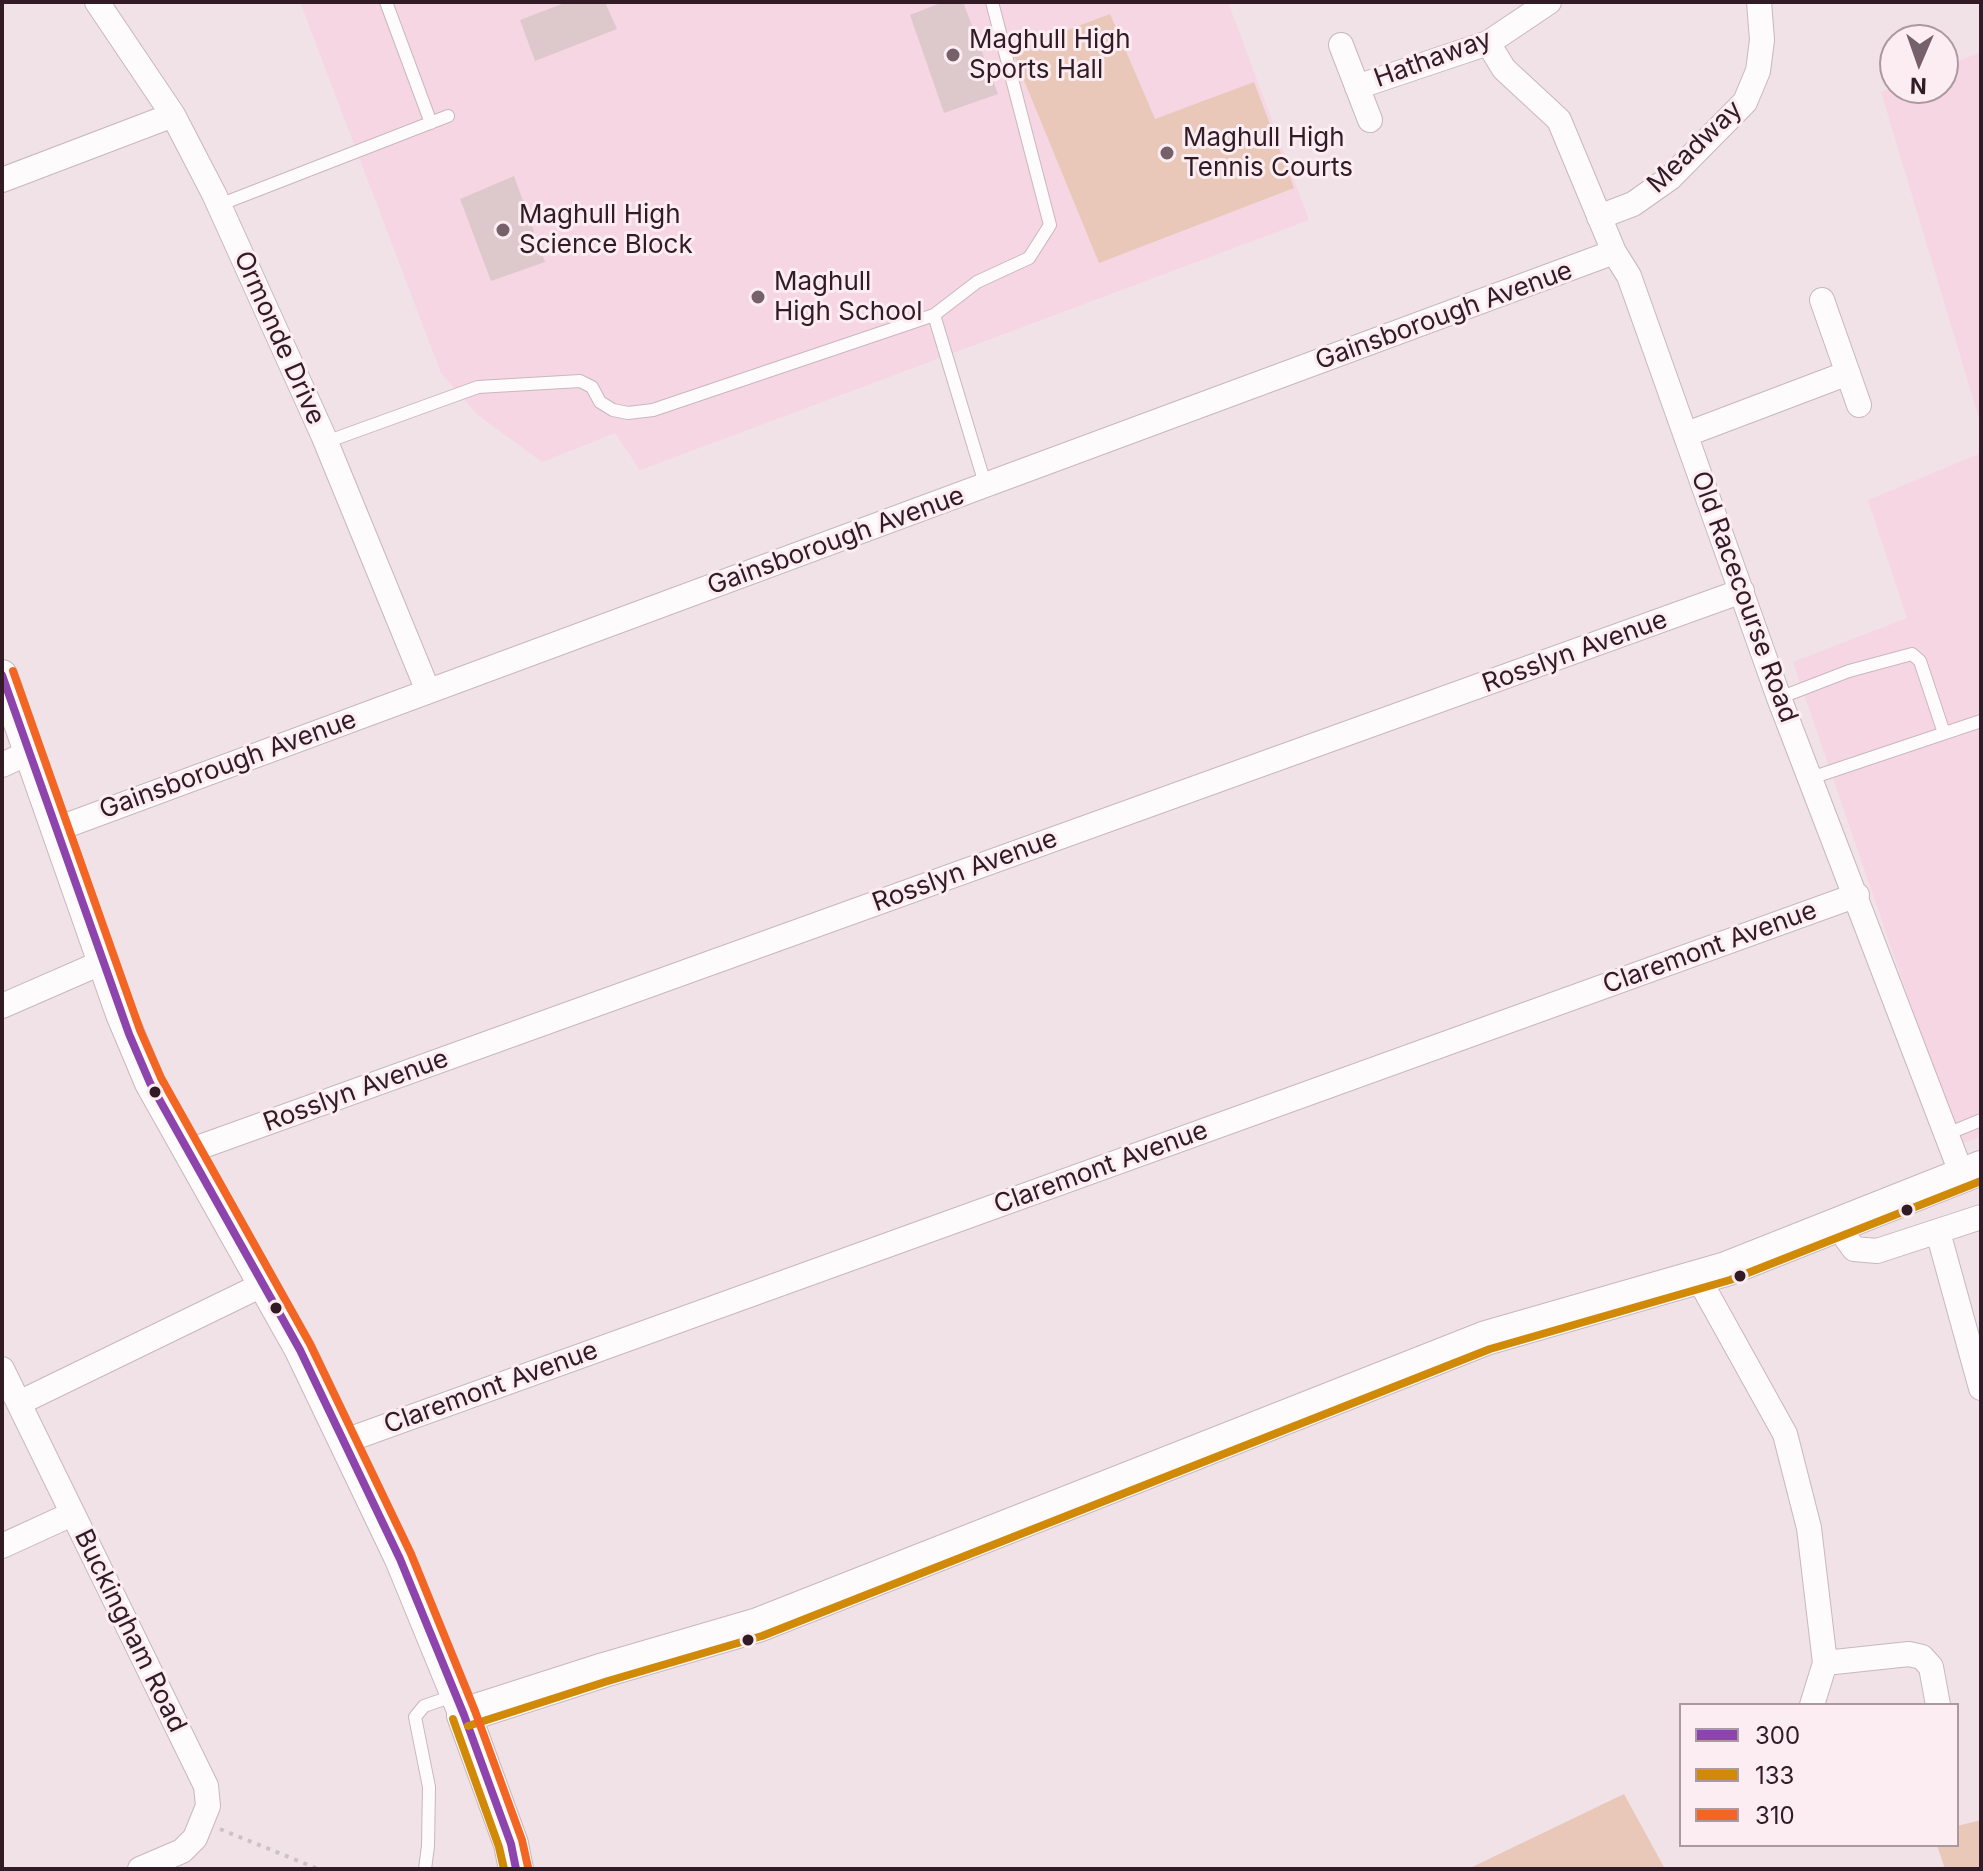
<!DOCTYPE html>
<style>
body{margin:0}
#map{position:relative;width:1983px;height:1871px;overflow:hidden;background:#f1e2e7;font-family:Inter,sans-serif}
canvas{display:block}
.frame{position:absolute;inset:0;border:4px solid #331b26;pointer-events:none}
.legend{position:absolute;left:1679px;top:1703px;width:280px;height:144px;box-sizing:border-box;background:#fbedf2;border:2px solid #ab99a0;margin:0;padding:10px 14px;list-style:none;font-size:24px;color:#331b26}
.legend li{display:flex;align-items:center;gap:16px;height:40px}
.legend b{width:40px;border:2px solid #ab99a0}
.north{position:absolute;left:1879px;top:24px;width:80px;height:80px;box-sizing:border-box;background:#fbedf2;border:2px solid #ab99a0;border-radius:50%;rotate:182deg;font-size:22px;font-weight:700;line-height:32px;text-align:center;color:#331b26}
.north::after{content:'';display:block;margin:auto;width:28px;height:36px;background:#76616a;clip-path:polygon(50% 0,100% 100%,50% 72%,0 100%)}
</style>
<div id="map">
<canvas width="1983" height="1871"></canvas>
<div class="frame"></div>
<ul class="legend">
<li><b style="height:10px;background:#8e44ad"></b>300</li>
<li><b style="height:10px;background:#d08a08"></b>133</li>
<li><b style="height:10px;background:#f26522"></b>310</li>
</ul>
<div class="north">N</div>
</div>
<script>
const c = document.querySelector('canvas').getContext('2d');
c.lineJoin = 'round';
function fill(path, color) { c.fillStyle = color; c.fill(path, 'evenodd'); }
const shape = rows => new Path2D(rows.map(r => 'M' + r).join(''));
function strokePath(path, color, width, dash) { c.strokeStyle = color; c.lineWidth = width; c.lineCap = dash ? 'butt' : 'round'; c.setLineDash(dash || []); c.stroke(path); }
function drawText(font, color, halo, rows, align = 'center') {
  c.font = font + ' Inter,sans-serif'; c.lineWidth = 6; c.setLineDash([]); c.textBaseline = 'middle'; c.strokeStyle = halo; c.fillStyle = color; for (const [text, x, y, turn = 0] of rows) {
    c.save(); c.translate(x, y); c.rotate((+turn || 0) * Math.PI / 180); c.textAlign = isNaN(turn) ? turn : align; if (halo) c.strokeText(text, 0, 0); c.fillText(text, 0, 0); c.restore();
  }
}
fill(shape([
 [300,2,1228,2,1309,220,640,470,615,433,542,462,478,415,441,373],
 [1981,52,1981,425,1881,92,1895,86,1943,88,1943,67],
 [1981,453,1981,1136,1959,1145,1793,662,1907,618,1868,500]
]), '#f6d6e2');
fill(shape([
 [1110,14,1155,119,1254,82,1294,188,1099,263,1012,51],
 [1624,1794,1665,1869,1468,1869],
 [1981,1820,1981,1869,1945,1869,1937,1845,1957,1845,1957,1826]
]), '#e9c8b9');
fill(shape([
 [567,2,605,2,617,29,535,61,520,20],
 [943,2,963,2,998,94,944,113,910,15],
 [514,176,545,262,491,281,460,199]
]), '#ddc9cc');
const service = shape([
 [386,2,431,123],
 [219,205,448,116],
 [326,442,478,387,580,381,592,387,600,402,613,410,628,413,653,410,934,315],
 [986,487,934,315,977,282,1029,258,1050,225,992,2],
 [1779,698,1849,671,1912,654,1920,661,1944,733],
 [1811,778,1981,721],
 [1947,1134,1981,1120],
 [425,1869,428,1846,429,1787,415,1717,424,1706,456,1695]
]);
const minor = shape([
 [97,2,173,115,214,194,323,435,428,691],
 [1488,43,1504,69,1559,120,1614,252,1629,276,1779,698,1962,1175],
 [1341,45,1370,120],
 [1357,87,1488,43,1549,2],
 [2,180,173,115],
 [1599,217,1633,204,1670,178,1745,102,1758,71,1762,40,1759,2],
 [1822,300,1859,405],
 [1687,434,1848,373],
 [2,765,30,752],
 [57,829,1614,252],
 [2,1006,103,962],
 [189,1151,1742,591],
 [1836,1224,1854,1249,1877,1251,1981,1217],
 [1938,1232,1981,1388],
 [1695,1278,1705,1290,1785,1434,1809,1528,1825,1663,1812,1705],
 [2,1369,206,1786,208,1806,195,1838,182,1851,140,1869],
 [19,1403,264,1284],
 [345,1441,1857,895],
 [2,1546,72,1514],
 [1825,1663,1909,1654,1922,1657,1931,1667,1938,1705]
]);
const tertiary = shape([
 [2,675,121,1014,150,1083,300,1350,400,1559,464,1715]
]);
const secondary = shape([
 [516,1869,511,1844,464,1715,604,1670,758,1625,1486,1338,1726,1269,1981,1168]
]);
strokePath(service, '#c9b7be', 14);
strokePath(minor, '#c9b7be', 26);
strokePath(tertiary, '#c9b7be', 32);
strokePath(secondary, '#c9b7be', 36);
strokePath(shape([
 [220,1829,318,1869]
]), '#cac3c6', 4, [4, 6]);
strokePath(service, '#fdfbfb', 12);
strokePath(minor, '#fdfbfb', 24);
strokePath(tertiary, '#fdfbfb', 30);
strokePath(secondary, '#fdfbfb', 34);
strokePath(shape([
 [2,675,129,1034,150,1083,300,1350,400,1559,464,1715,511,1844,516,1869]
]), '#8e44ad', 8);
strokePath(shape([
 [453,1719,499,1847,504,1869],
 [468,1726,608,1681,762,1636,1490,1349,1730,1280,1981,1181]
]), '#d08a08', 8);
strokePath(shape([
 [13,671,140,1030,161,1078,310,1344,411,1554,475,1711,522,1840,528,1867]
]), '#f26522', 8);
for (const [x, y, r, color] of [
 [953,55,8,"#76616a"],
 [1167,153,8,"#76616a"],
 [503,230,8,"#76616a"],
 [758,297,8,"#76616a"],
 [155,1092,7,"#331b26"],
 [1907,1210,7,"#331b26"],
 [1740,1276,7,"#331b26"],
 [276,1308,7,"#331b26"],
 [748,1640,7,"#331b26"]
]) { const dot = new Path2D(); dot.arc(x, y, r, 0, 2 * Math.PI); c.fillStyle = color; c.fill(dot); strokePath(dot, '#fbedf2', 3); }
drawText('26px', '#331b26', '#fbedf2', [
 ["Maghull High",969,40],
 ["Sports Hall",969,70],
 ["Maghull High",1183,138],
 ["Tennis Courts",1183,168],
 ["Maghull High",519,215],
 ["Science Block",519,245],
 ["Maghull",774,282],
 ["High School",774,312]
], 'left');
drawText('26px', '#331b26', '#fbedf2', [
 ["Hathaway",1433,59,-20],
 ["Meadway",1695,147,-44],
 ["Gainsborough Avenue",1444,316,-20],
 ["Ormonde Drive",279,338,66],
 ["Gainsborough Avenue",836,541,-20],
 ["Old Racecourse Road",1744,597,70],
 ["Rosslyn Avenue",1575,652,-20],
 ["Gainsborough Avenue",228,765,-20],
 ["Rosslyn Avenue",965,871,-20],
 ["Claremont Avenue",1710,948,-20],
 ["Rosslyn Avenue",356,1091,-20],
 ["Claremont Avenue",1101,1168,-20],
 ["Claremont Avenue",491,1388,-20],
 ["Buckingham Road",130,1631,64]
]);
</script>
